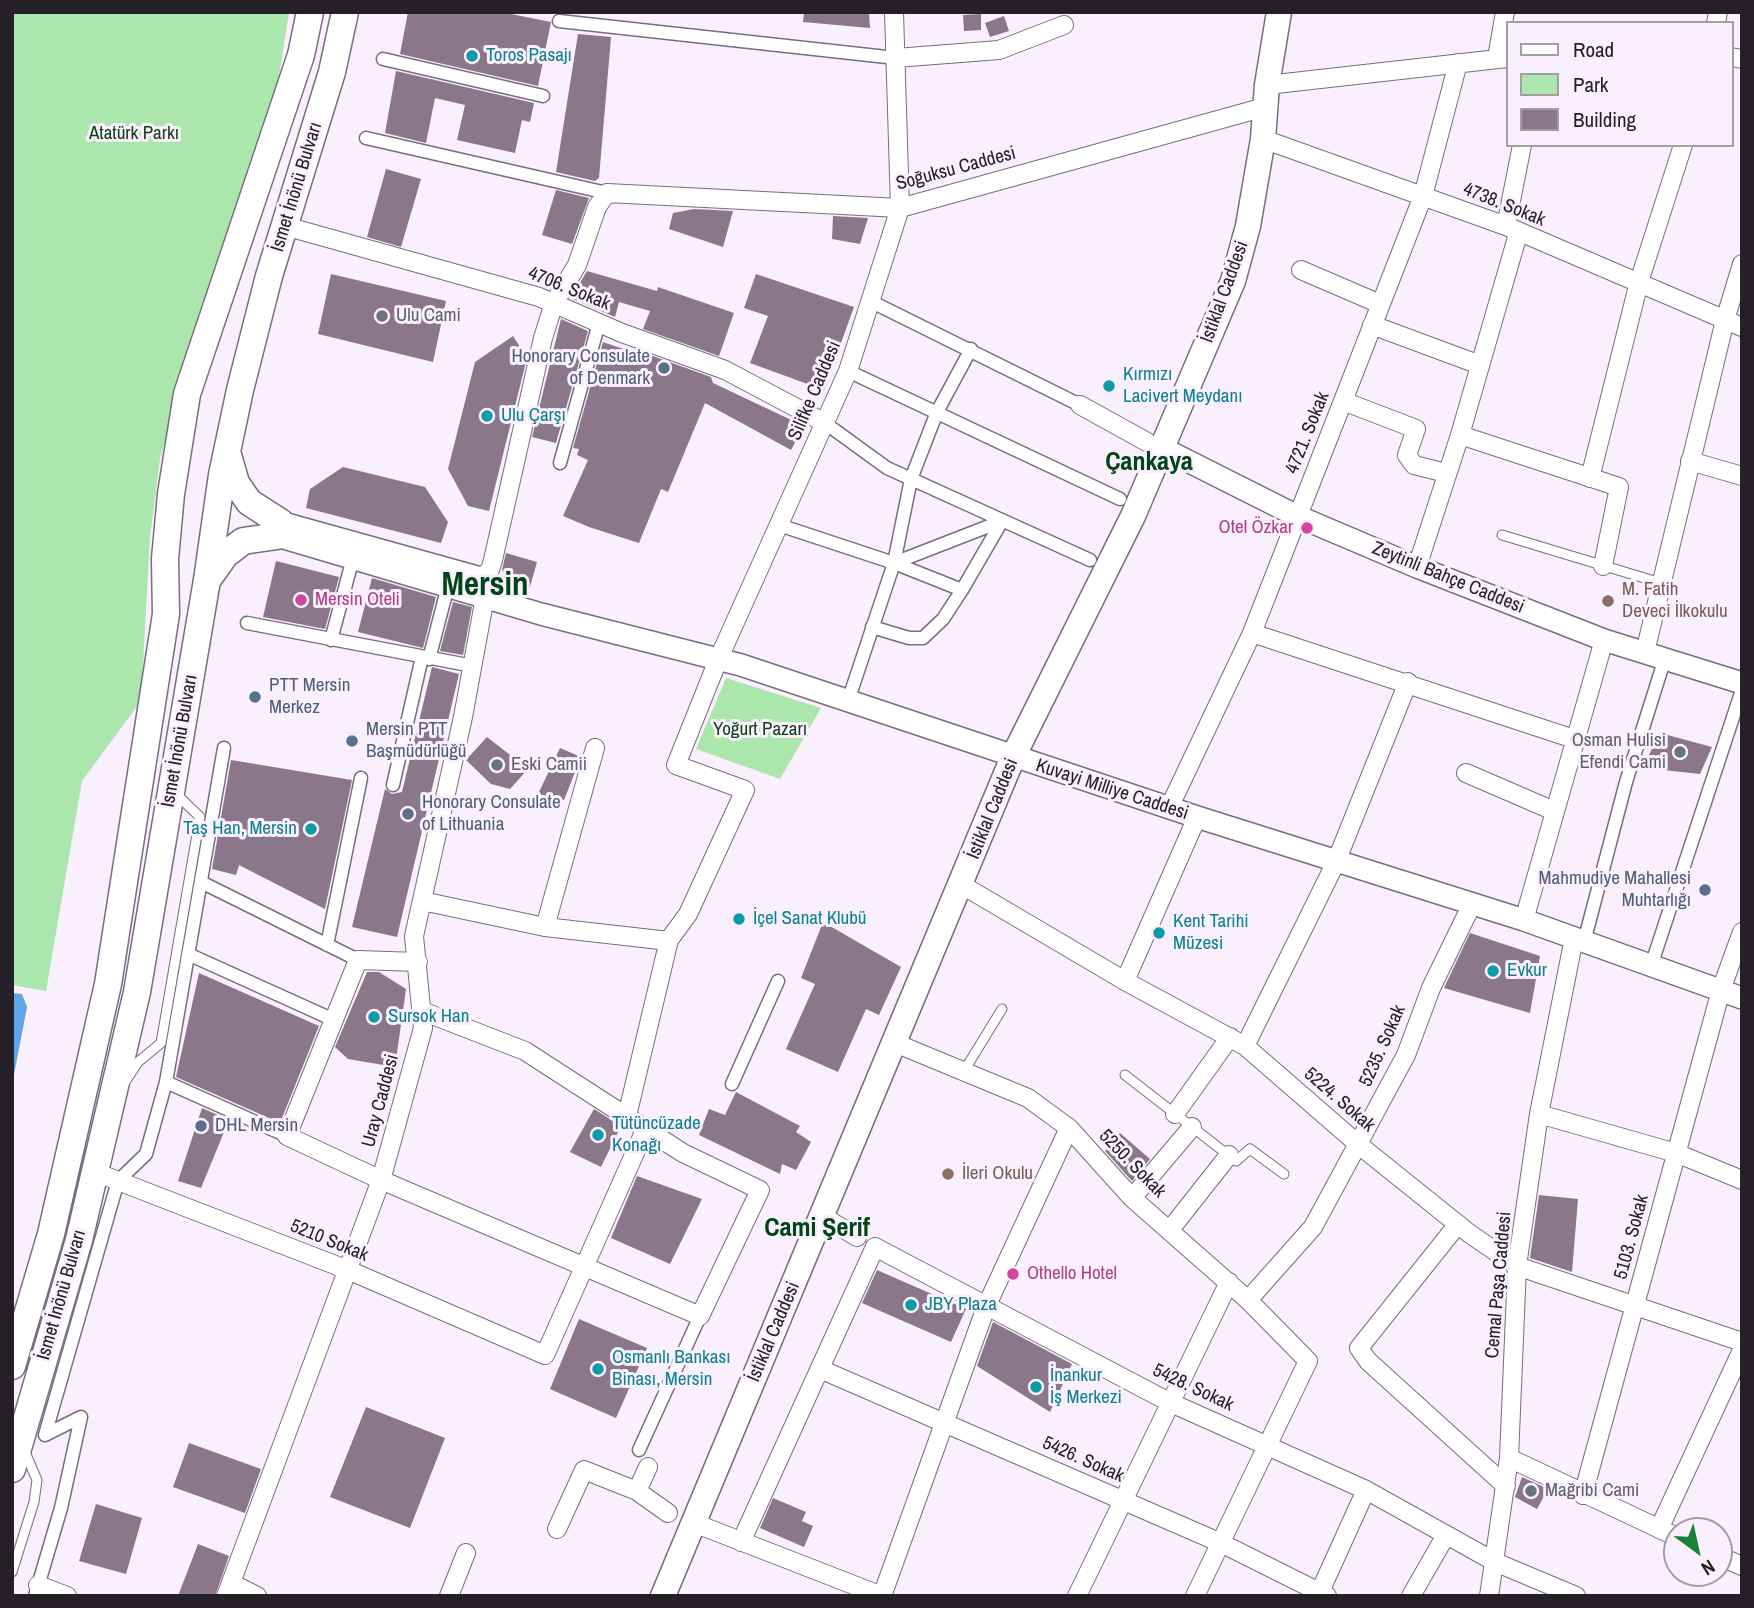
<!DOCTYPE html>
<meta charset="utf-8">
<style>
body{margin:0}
#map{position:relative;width:1754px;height:1608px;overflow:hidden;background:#f9effd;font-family:"Archivo Narrow",sans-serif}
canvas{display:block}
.frame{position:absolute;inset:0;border:14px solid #252028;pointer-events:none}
.legend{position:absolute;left:1506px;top:21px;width:228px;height:126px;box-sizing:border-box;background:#f9effd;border:2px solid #a49ca8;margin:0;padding:9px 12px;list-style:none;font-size:21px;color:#252028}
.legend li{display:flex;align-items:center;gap:14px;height:35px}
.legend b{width:35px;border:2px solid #a49ca8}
.north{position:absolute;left:1663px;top:1517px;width:70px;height:70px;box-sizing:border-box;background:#f9effd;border:2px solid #a49ca8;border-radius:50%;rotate:147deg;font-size:19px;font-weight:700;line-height:28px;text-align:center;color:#252028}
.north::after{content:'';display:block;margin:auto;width:24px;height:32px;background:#178237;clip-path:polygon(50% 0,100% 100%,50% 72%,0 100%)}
</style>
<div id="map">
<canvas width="1754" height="1608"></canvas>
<div class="frame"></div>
<ul class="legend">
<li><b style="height:9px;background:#fff"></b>Road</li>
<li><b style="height:19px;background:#abe6ac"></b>Park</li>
<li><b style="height:19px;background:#8a7789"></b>Building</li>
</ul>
<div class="north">N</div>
</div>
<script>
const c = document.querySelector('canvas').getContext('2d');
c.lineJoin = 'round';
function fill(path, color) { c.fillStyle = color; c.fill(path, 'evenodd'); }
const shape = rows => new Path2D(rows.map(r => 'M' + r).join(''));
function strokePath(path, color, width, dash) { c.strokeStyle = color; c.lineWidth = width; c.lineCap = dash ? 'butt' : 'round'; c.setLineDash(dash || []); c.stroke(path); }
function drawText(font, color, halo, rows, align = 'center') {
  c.font = font + ' "Archivo Narrow",sans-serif'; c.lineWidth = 6; c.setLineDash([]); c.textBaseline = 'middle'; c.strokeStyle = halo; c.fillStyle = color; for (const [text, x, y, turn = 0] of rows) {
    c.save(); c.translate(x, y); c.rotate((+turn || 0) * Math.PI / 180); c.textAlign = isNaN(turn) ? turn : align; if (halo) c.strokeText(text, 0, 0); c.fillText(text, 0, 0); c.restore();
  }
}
fill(shape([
 [12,12,289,12,274,108,212,275,160,459,150,537,141,701,82,781,46,991,12,985],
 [726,678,821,708,780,779,696,749]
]), '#abe6ac');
fill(shape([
 [12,993,22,994,27,1007,12,1085]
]), '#5fa5e9');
fill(shape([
 [408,12,501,12,551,22,538,86,400,54],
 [804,12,869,12,870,28,803,22],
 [981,14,981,30,964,31,963,15],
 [1004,16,1009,31,990,37,985,23],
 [578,34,611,37,599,178,595,181,556,172],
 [396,71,534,103,530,122,522,120,515,153,457,140,465,105,435,98,426,143,385,133],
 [386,169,421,179,401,247,367,237],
 [556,190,589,198,572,244,542,235],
 [694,209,733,211,723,247,669,229,673,213],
 [833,216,868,218,860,244,832,239],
 [587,271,657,291,658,287,734,313,719,356,643,329,650,311,619,302,615,317,571,298],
 [331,274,446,301,433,362,318,334],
 [756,274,854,307,824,390,750,363,768,316,744,308],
 [561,319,588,331,556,443,532,437],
 [513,336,527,358,489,511,468,506,448,469,475,362],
 [603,342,635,353,636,350,711,377,713,383,804,426,791,450,705,403,668,492,661,489,639,543,589,527,563,516,588,460,577,455,579,449,573,448],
 [343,467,425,487,448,522,441,543,306,508,310,489],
 [506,553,537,562,530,587,508,581,502,570],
 [276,561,339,577,325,629,263,617],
 [372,578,436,597,423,648,358,632],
 [453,602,472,607,463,655,440,651],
 [432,667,459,674,397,937,352,927,385,789,392,794,402,792],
 [1660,733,1712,747,1700,774,1663,770,1648,757],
 [487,737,528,769,510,789,491,784,466,760],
 [560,748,581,757,564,800,538,794],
 [231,760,352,780,325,909,239,865,236,875,212,869],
 [823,922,901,967,879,1015,866,1009,838,1072,786,1049,815,984,801,978],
 [1470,933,1540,956,1530,1013,1444,988],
 [367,972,379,972,406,989,395,1067,348,1059,335,1047],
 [199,973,319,1026,280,1123,176,1077],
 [736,1092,800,1126,796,1132,811,1142,796,1170,782,1164,780,1174,699,1135,709,1109,725,1115],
 [202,1108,229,1120,201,1188,178,1181],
 [594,1109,621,1126,601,1167,570,1152],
 [1120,1133,1150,1159,1132,1181,1105,1151],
 [637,1176,702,1199,670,1264,611,1238],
 [1539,1195,1578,1199,1572,1272,1530,1258],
 [877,1270,966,1309,951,1342,862,1303],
 [579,1319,647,1348,616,1418,550,1389],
 [993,1322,1072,1364,1050,1412,977,1366],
 [366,1407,445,1438,410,1528,330,1497],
 [189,1443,261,1469,245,1513,173,1487],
 [1522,1477,1548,1489,1537,1509,1515,1497],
 [773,1498,806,1512,802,1521,813,1526,804,1547,760,1528],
 [96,1504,142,1518,126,1574,79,1561],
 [198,1544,229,1556,215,1596,178,1596]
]), '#8a7789');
const service = shape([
 [1502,535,1661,583],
 [964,1071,1002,1009],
 [1125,1075,1236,1161,1250,1149,1284,1174],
 [125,1082,138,1062,161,1043,200,817,174,792],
 [12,1572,34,1502,37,1480,24,1450]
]);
const pedestrian = shape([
 [559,21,896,58],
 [383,59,543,96],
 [366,138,607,193],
 [870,301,1080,405],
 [848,371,1120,499],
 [825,423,887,468,1090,560],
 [560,463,599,323],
 [779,525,894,563,848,701],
 [894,563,911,479,937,412,971,349],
 [894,563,962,590,1002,521],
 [894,563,1002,521],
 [247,623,473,666],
 [872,627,909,638,923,638,943,619,962,590],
 [331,640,353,558],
 [429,659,448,586],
 [393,785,422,657],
 [201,882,358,960],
 [1584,942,1626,782,1665,658],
 [327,945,361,778],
 [188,954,334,1020],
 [1651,966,1742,690],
 [166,1082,287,1136],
 [732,1084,778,981],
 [639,1450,700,1316],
 [35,1596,61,1508,81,1417,45,1435,118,1181,146,1154,166,1082,224,748]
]);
const minor = shape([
 [1716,23,1718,12],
 [1731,57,1742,59],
 [896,58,999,50,1064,25],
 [1497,58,1505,12],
 [1267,85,1507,58],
 [1263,139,1506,226,1742,327],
 [285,226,539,297,622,333,725,370,825,423],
 [1506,226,1522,145],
 [1301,270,1380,304],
 [1372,325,1480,365],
 [1343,401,1416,429,1407,455,1414,465,1446,473],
 [1080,405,1147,442],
 [1460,435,1619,487,1603,566],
 [1690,461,1742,476],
 [1590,478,1639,282,1683,145],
 [1417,567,1460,435,1518,234],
 [1252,633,1574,739],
 [1645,652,1725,320,1742,264],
 [1466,773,1554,811],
 [1169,808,1252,633,1343,401,1423,196,1458,63],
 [962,885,1125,981,1245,1046,1359,1145,1470,1234,1517,1266,1742,1342],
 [422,901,545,927,669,941],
 [1524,920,1604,640],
 [545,927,595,748],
 [418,962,358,960,287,1136,381,1180,700,1316,760,1190,683,1153,525,1051,422,1011],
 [1125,981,1197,817],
 [895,1043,1028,1098,1069,1128,1132,1198,1248,1300,1308,1361,1195,1596],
 [1245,1046,1336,862,1408,682],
 [1175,1114,1230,1037],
 [1539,1114,1676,1153,1742,1180],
 [627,1116,669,940,688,914,745,790,676,765,718,660,848,371,900,208,894,12],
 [95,1172,348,1270,545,1355,646,1128],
 [1132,1198,1192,1127],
 [822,1216,857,1237],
 [1458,1224,1359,1348,1368,1361,1506,1486],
 [1169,1231,1229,1155],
 [1248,1300,1313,1227,1406,1055,1431,988,1472,904],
 [820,1369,1221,1543,1327,1596],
 [1509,1458,1677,1537],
 [637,1491,668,1513],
 [1583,1495,1721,990,1742,932],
 [694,1523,882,1596],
 [557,1529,584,1470,637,1491,648,1467],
 [1659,1529,1742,1350],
 [741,1542,875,1247,1169,1402,1366,1490,1495,1562,1576,1596],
 [1719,1556,1742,1566],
 [231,1583,257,1596],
 [38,1585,67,1596],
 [226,1596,381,1180,423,1028,414,936,463,717,485,597,481,578,490,570,493,560,543,338,554,303,577,265,597,207,607,193,900,208,1265,107],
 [449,1596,466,1553],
 [882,1596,986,1307,1069,1128],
 [1077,1596,1229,1282],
 [1318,1596,1366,1490],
 [1411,1596,1446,1535],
 [1489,1596,1509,1458,1517,1266,1539,1114,1574,938]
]);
const tertiary = shape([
 [1164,449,1297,516,1417,567,1604,640,1742,683],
 [280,522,481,578],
 [277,536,541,614,741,665,1197,817,1524,920,1742,998]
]);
const secondary = shape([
 [663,1596,1013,757,1133,516,1233,281,1248,226,1263,139,1267,85,1279,12]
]);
const primary = shape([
 [228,455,236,483,249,502,280,522],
 [208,579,225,555,243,541,277,536],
 [12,1366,51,1234,108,984,166,614,165,559,171,494,187,394,301,55,310,12],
 [12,1469,79,1240,137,992,207,580,222,475,240,390,269,276,332,72,345,12]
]);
strokePath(service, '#7a6c80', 11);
strokePath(pedestrian, '#7a6c80', 15);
strokePath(minor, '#7a6c80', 20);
strokePath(tertiary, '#7a6c80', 24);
strokePath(secondary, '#7a6c80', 27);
strokePath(primary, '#7a6c80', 29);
strokePath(service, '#fff', 9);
strokePath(pedestrian, '#fff', 12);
strokePath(minor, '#fff', 18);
strokePath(tertiary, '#fff', 21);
strokePath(secondary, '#fff', 24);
strokePath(primary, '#fff', 26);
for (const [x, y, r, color] of [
 [472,56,7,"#0f9aa8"],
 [382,316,7,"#6b7280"],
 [664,368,7,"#5c6f8a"],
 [1109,386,7,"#0f9aa8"],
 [487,416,7,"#0f9aa8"],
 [1307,528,7,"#d1479c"],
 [301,600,7,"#d1479c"],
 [1608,601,7,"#8d6e63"],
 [255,697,7,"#5c6f8a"],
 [352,741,7,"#5c6f8a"],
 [1680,752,7,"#6b7280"],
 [497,765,7,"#6b7280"],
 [408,814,7,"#5c6f8a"],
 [311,829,7,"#0f9aa8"],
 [1705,890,7,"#5c6f8a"],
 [739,919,7,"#0f9aa8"],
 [1159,933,7,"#0f9aa8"],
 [1493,971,7,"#0f9aa8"],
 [374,1017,7,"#0f9aa8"],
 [201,1126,7,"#5c6f8a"],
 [598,1135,7,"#0f9aa8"],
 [948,1174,7,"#8d6e63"],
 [1013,1274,7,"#d1479c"],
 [911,1305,7,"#0f9aa8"],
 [598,1369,7,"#0f9aa8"],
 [1036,1387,7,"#0f9aa8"],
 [1531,1491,7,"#6b7280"]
]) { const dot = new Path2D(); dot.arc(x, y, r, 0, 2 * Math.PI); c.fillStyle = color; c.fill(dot); strokePath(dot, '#f9effd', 2.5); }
drawText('19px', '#0d838f', '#f9effd', [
 ["Toros Pasajı",486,56],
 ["Kırmızı",1123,375],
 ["Lacivert Meydanı",1123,397],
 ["Ulu Çarşı",501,416],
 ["Taş Han, Mersin",297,829,"right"],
 ["İçel Sanat Klubü",753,919],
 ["Kent Tarihi",1173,922],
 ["Müzesi",1173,944],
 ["Evkur",1507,971],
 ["Sursok Han",388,1017],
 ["Tütüncüzade",612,1124],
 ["Konağı",612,1146],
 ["JBY Plaza",925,1305],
 ["Osmanlı Bankası",612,1358],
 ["Binası, Mersin",612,1380],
 ["İnankur",1050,1376],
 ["İş Merkezi",1050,1398]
], 'left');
drawText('19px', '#0e4215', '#f9effd', [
 ["Atatürk Parkı",134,134],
 ["Yoğurt Pazarı",760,730]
]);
drawText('19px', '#252028', '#f9effd', [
 ["Soğuksu Caddesi",956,169,-15],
 ["İsmet İnönü Bulvarı",297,187,-73],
 ["4738. Sokak",1504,205,22],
 ["4706. Sokak",569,289,22],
 ["İstiklal Caddesi",1225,292,-70],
 ["Silifke Caddesi",815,391,-67],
 ["4721. Sokak",1308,433,-68],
 ["Zeytinli Bahçe Caddesi",1448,578,22],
 ["İsmet İnönü Bulvarı",180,741,-80],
 ["Kuvayi Milliye Caddesi",1112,790,18],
 ["İstiklal Caddesi",993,809,-68],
 ["5235. Sokak",1383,1046,-66],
 ["5224. Sokak",1339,1100,41],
 ["Uray Caddesi",381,1101,-75],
 ["5250. Sokak",1132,1164,46],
 ["5103. Sokak",1632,1237,-75],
 ["5210 Sokak",329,1241,22],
 ["Cemal Paşa Caddesi",1499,1285,-85],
 ["İsmet İnönü Bulvarı",62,1295,-74],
 ["İstiklal Caddesi",774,1332,-67],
 ["5428. Sokak",1193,1388,25],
 ["5426. Sokak",1083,1460,24]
]);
drawText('19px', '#5b616d', '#f9effd', [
 ["Ulu Cami",396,316],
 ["Osman Hulisi",1666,741,"right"],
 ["Efendi Cami",1666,763,"right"],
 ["Eski Camii",511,765],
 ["Mağribi Cami",1545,1491]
], 'left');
drawText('19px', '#4e5e75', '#f9effd', [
 ["Honorary Consulate",650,357,"right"],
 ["of Denmark",650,379,"right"],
 ["PTT Mersin",269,686],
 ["Merkez",269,708],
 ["Mersin PTT",366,730],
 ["Başmüdürlüğü",366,752],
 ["Honorary Consulate",422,803],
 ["of Lithuania",422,825],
 ["Mahmudiye Mahallesi",1691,879,"right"],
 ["Muhtarlığı",1691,901,"right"],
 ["DHL Mersin",215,1126]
], 'left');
drawText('19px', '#b23c85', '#f9effd', [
 ["Otel Özkar",1293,528,"right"],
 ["Mersin Oteli",315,600],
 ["Othello Hotel",1027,1274]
], 'left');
drawText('19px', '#785e54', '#f9effd', [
 ["M. Fatih",1622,590],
 ["Deveci İlkokulu",1622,612],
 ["İleri Okulu",962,1174]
], 'left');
drawText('bold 26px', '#004516', '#f9effd', [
 ["Çankaya",1149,463],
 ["Cami Şerif",817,1229]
]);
drawText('bold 33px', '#004516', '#f9effd', [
 ["Mersin",485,586]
]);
</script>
